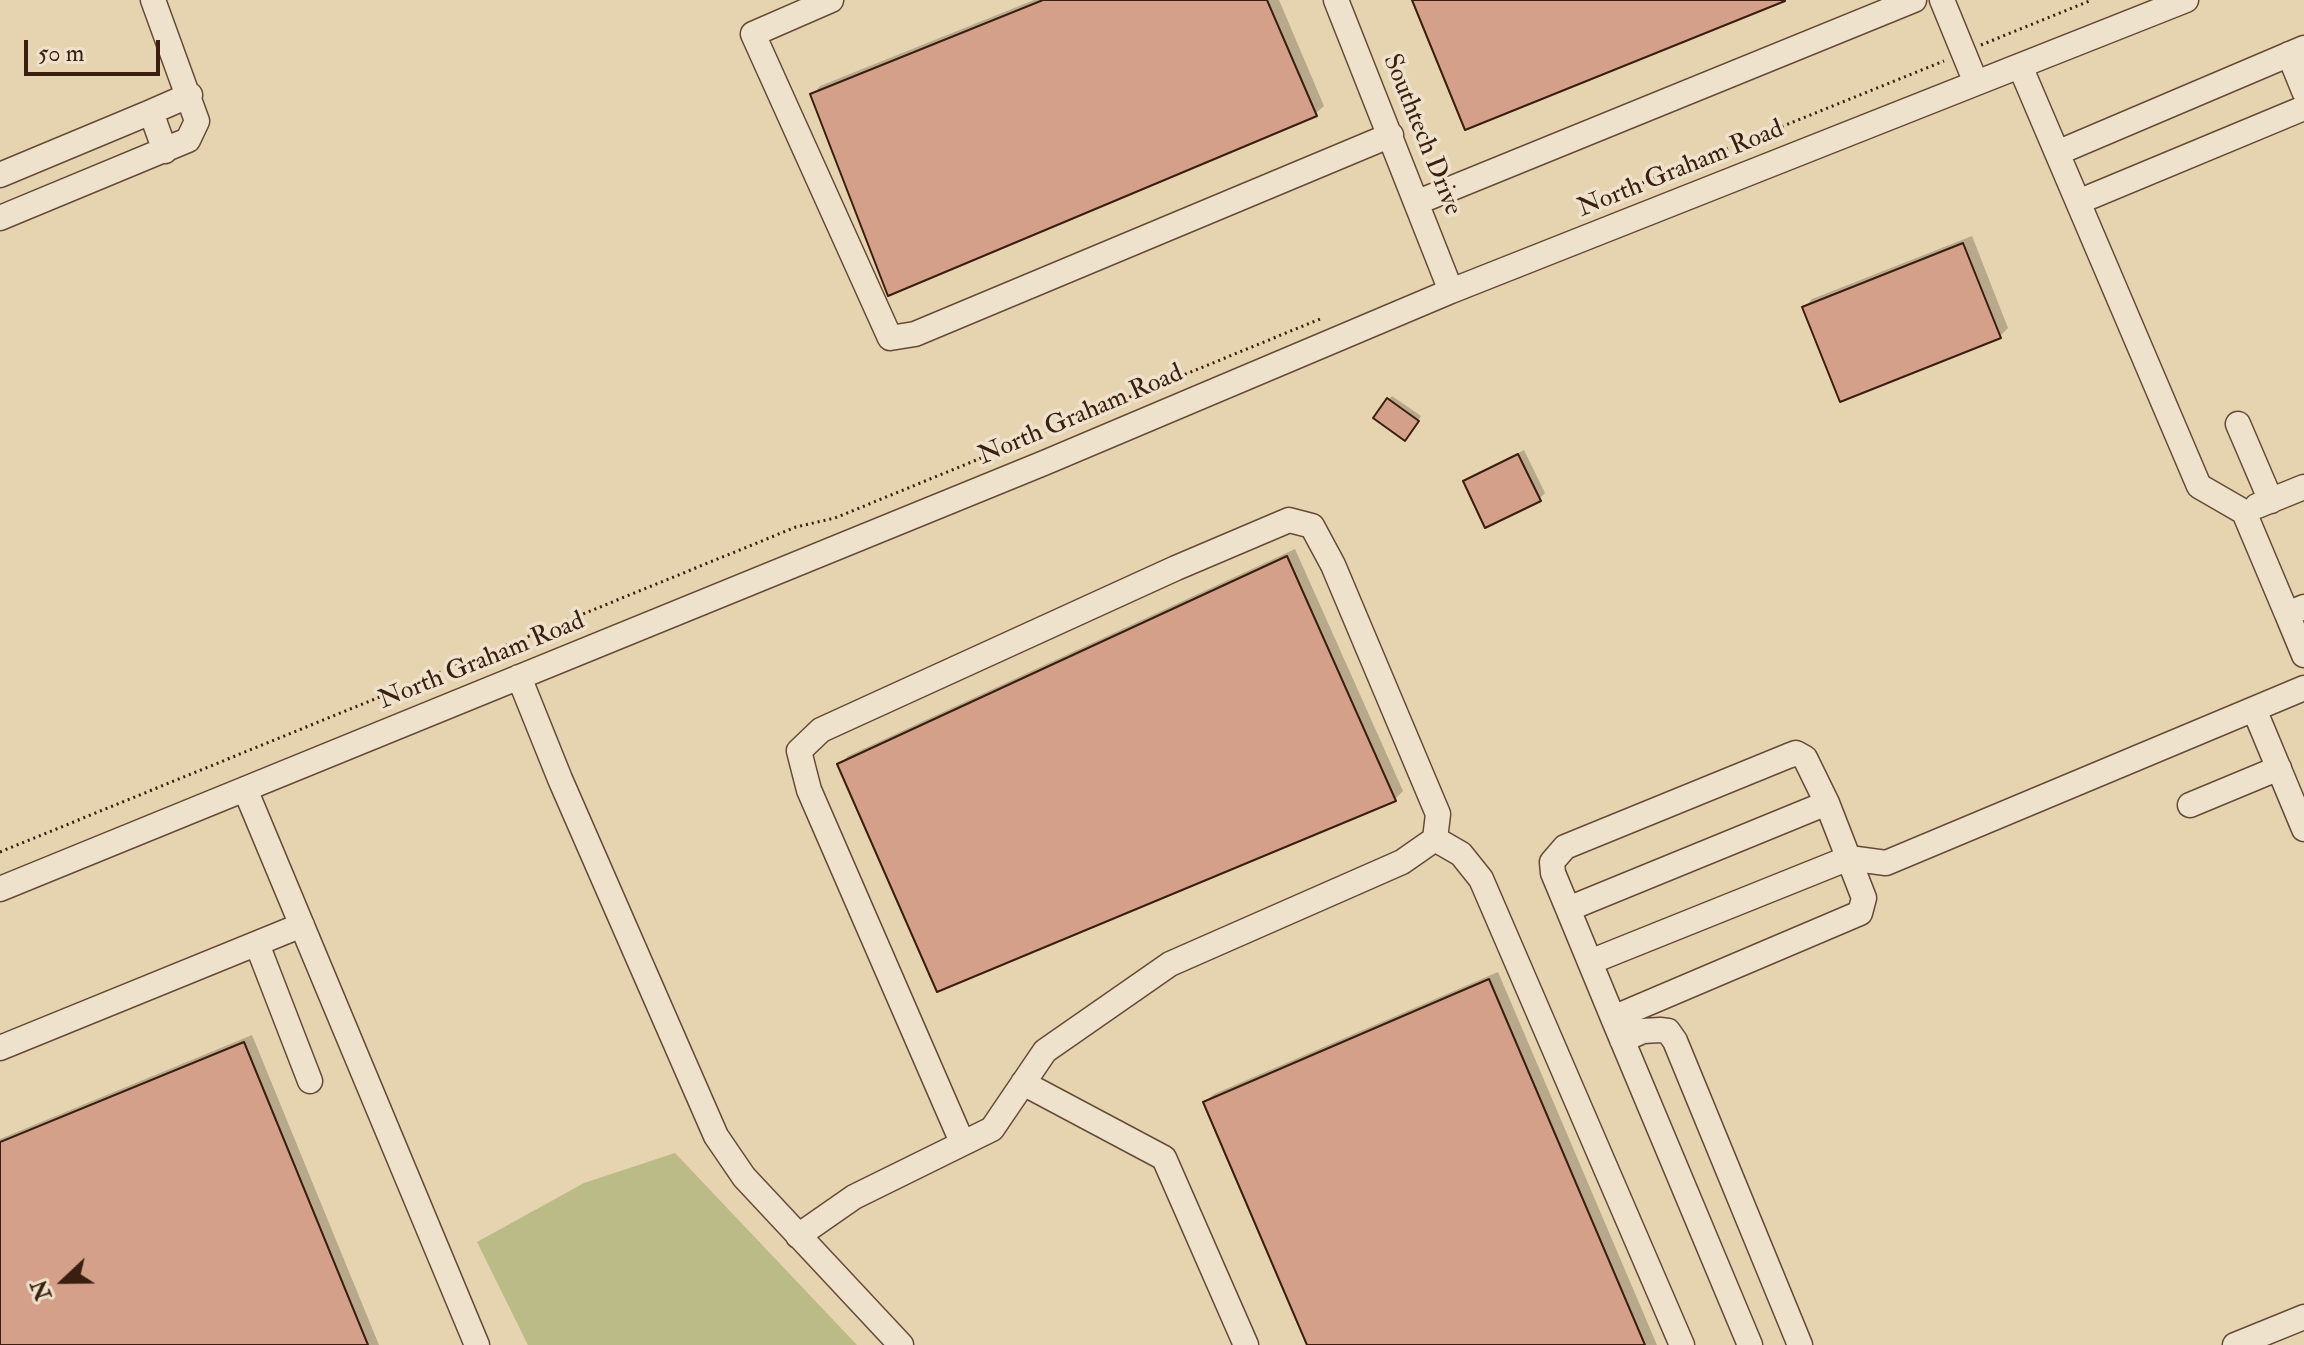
<!DOCTYPE html>
<style>
body{margin:0}
#map{position:relative;width:2304px;height:1345px;overflow:hidden;background:#e6d3b0;font-family:"IM FELL Double Pica",serif}
canvas{display:block}
.north{position:absolute;left:24px;top:1241px;width:80px;height:80px;-webkit-text-stroke:6px #efe2cc;paint-order:stroke;rotate:248deg;font-size:22px;font-weight:700;line-height:32px;text-align:center;color:#3a1e0f}
.north::after{content:'';display:block;margin:auto;width:28px;height:36px;background:#3a1e0f;clip-path:polygon(50% 0,100% 100%,50% 72%,0 100%)}
.scale{position:absolute;left:24px;top:40px;width:136px;height:36px;box-sizing:border-box;border:4px solid #3a1e0f;border-top:0;padding-left:10px;font-size:24px;line-height:28px;white-space:nowrap;color:#3a1e0f;-webkit-text-stroke:6px #efe2cc;paint-order:stroke}
</style>
<div id="map">
<canvas width="2304" height="1345"></canvas>
<div class="north">N</div>
<div class="scale">50 m</div>
</div>
<script>
const c = document.querySelector('canvas').getContext('2d');
c.lineJoin = 'round';
function fill(path, color) { c.fillStyle = color; c.fill(path, 'evenodd'); }
const shape = rows => new Path2D(rows.map(r => 'M' + r).join(''));
function strokePath(path, color, width, dash) { c.strokeStyle = color; c.lineWidth = width; c.lineCap = dash ? 'butt' : 'round'; c.setLineDash(dash || []); c.stroke(path); }
function drawText(font, color, halo, rows, align = 'center') {
  c.font = font + ' "IM FELL Double Pica",serif'; c.lineWidth = 7; c.setLineDash([]); c.textBaseline = 'middle'; c.strokeStyle = halo; c.fillStyle = color; for (const [text, x, y, turn = 0] of rows) {
    c.save(); c.translate(x, y); c.rotate((+turn || 0) * Math.PI / 180); c.textAlign = isNaN(turn) ? turn : align; if (halo) c.strokeText(text, 0, 0); c.fillText(text, 0, 0); c.restore();
  }
}
fill(shape([
 [675,1153,857,1345,528,1345,477,1242,584,1183]
]), '#bbbb87');
fill(shape([
 [1034,0,1279,0,1324,106,1315,114,812,95,820,86],
 [1972,236,2008,328,2000,336,1804,308,1812,299],
 [1392,396,1421,416,1409,434,1388,400],
 [1524,450,1545,493,1539,499,1465,481],
 [1295,549,1403,791,1394,800,839,765,848,756],
 [1498,972,1657,1345,1309,1345,1205,1102,1214,1094],
 [252,1035,379,1345,0,1345,0,1139]
]), '#0003');
const building = shape([
 [1043,0,1267,0,1317,116,888,296,810,94,1043,0],
 [1412,0,1785,0,1785,1,1465,130,1412,0],
 [1963,243,2001,338,1840,402,1802,307,1963,243],
 [1387,398,1419,421,1405,441,1373,418,1387,398],
 [1518,454,1541,501,1485,528,1463,481,1518,454],
 [1287,556,1396,801,937,992,837,764,1287,556],
 [1489,979,1645,1345,1307,1345,1203,1102,1489,979],
 [244,1042,368,1345,0,1345,0,1142,244,1042]
]);
fill(building, '#d4a089');
strokePath(building, '#3a1e0f', 2);
const minor = shape([
 [831,0,753,34,890,338,915,334,1391,135],
 [1336,0,1451,291],
 [1942,0,1976,83],
 [2289,54,2304,91],
 [2020,66,2199,486,2244,512,2287,614],
 [165,151,151,112,190,95],
 [2057,153,2304,48],
 [0,175,151,112],
 [1418,202,1914,0],
 [2078,202,2304,108],
 [0,218,188,140,197,121,153,0],
 [2238,424,2271,501],
 [2257,506,2304,487],
 [2304,607,2287,614,2304,655],
 [519,677,560,779,716,1136,744,1177,901,1345],
 [2254,709,2304,829],
 [245,789,477,1345],
 [2190,805,2279,768],
 [1435,839,1461,854,1481,879,1682,1345],
 [0,889,1044,463,1451,291,2186,0],
 [1568,909,1827,803],
 [257,944,310,1081],
 [1590,962,1849,858,1886,863,2304,688],
 [1613,1018,1860,913,1864,898,1827,803,1805,758,1796,753,1788,756,1565,847,1552,862,1553,873,1568,909,1613,1018,1750,1345],
 [1622,1040,1643,1031,1660,1030,1668,1031,1675,1041,1800,1345],
 [0,1048,302,925],
 [1023,1083,1164,1158,1246,1345],
 [798,1236,854,1197,992,1129,1045,1051,1170,964,1402,862,1435,839,1438,814,1333,565,1312,526,1289,520,1176,568,821,730,799,751,809,790,962,1142],
 [2235,1345,2304,1317]
]);
strokePath(minor, '#654b37', 27);
strokePath(shape([
 [1981,45,2092,0],
 [1637,185,1944,61],
 [0,852,796,527,835,518,1320,319]
]), '#3a1e0f', 3, [2, 4]);
strokePath(minor, '#efe2cc', 24);
drawText('26px', '#3a1e0f', '#efe2cc', [
 ["Southtech Drive",1421,135,68],
 ["North Graham Road",1681,170,-22],
 ["North Graham Road",1081,416,-23],
 ["North Graham Road",482,662,-22]
]);
</script>
